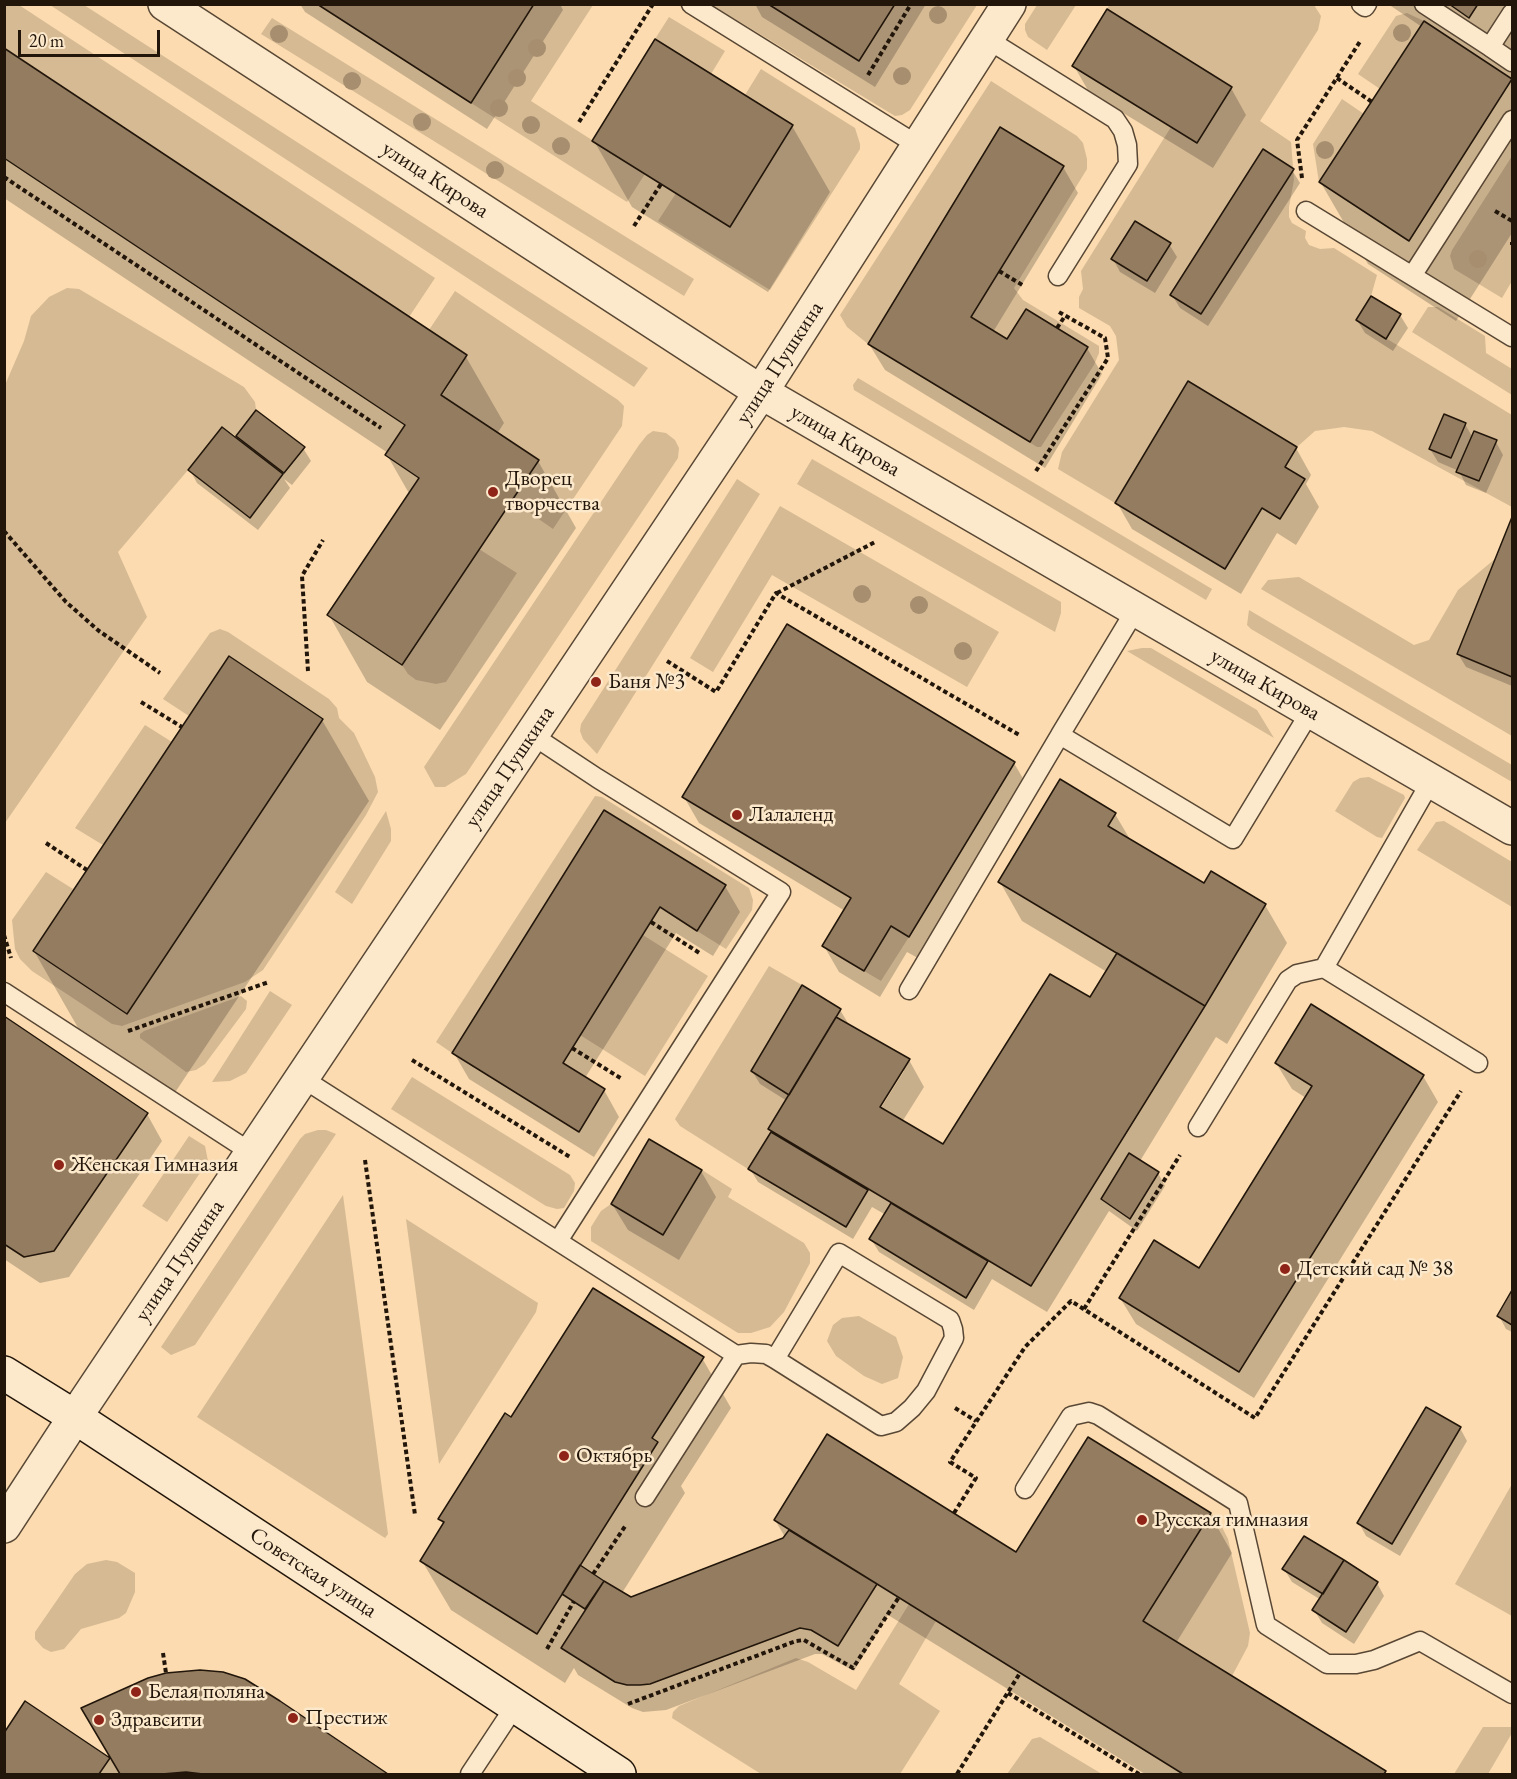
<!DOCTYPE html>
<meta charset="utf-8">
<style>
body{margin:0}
#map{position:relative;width:1517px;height:1779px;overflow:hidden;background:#fbdbaf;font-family:"EB Garamond",serif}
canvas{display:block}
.frame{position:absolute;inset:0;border:6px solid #22160b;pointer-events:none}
.scale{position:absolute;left:18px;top:30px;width:142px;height:27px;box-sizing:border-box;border:3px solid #22160b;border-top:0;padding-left:8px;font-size:18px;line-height:21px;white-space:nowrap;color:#22160b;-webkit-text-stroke:4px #fce8cb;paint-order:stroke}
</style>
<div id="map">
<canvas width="1517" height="1779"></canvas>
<div class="frame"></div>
<div class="scale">20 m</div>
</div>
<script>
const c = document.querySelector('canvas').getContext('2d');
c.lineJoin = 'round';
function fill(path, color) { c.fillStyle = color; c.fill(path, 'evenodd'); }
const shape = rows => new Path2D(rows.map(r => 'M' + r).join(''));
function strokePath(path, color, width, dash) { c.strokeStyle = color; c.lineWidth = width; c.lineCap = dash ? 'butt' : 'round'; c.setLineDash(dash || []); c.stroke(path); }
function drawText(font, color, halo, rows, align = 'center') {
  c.font = font + ' "EB Garamond",serif'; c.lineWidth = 5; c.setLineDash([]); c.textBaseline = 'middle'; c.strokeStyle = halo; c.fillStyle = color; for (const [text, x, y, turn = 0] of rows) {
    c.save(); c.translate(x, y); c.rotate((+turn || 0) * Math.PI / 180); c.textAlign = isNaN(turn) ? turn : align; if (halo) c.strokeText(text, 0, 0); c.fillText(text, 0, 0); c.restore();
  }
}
fill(shape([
 [1110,4,1314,5,1321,16,1318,30,1260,121,1291,142,1294,180,1289,207,1289,217,1292,223,1306,231,1305,238,1309,245,1320,249,1334,248,1377,275,1371,296,1356,320,1512,415,1512,507,1372,431,1344,427,1315,431,1297,447,1188,381,1115,503,1058,469,1062,452,1119,360,1116,336,1110,326,1079,308,1079,297,1083,289,1081,271,1171,127,1197,143,1232,87,1107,9],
 [1242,250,1201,314,1171,295],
 [4,5,19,5,435,278,409,317,5,48],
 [50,5,84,5,648,368,634,387],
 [534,5,593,5,531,101,645,174,627,202,471,103],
 [712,5,977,5,910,110,902,115,895,116],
 [1037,5,1076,5,1047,50,1028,37,1025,30,1025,24],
 [1407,13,1424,21,1380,89,1358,74,1396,16],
 [669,17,725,51,711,74,655,39],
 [272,18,694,279,684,296,261,34],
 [761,69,855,128,860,144,860,149,770,290,658,221,676,193,793,125,745,95],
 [991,81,1077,136,1083,143,1087,159,1087,169,1014,288,1023,300,1099,346,1099,353,1094,365,1041,447,1037,447,868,344,847,327,840,315],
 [1342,99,1364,114,1319,182,1313,144],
 [1512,156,1512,281,1502,298,1454,269,1450,256,1452,250],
 [67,288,79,289,244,387,255,402,256,410,236,436,222,427,188,470,118,552,147,617,5,823,5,385,24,341,31,316,49,297],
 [455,291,618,400,624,406,622,426,553,529,511,500,441,395,429,330],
 [1428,307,1438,307,1485,336,1486,353,1512,369,1512,395,1412,332],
 [858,378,1212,589,1206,600,854,390,853,385],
 [653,431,666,433,675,440,679,448,678,458,466,774,445,787,435,787,424,767,639,445,647,435],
 [812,459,1061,602,1061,613,1055,632,797,484],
 [737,479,760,494,597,754,583,739,580,731,581,724],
 [780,506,999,632,967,687,772,575,713,672,690,658],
 [479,549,517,573,446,682,436,684,416,680,408,674,402,665],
 [1496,558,1457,654,1512,677,1512,736,1261,589,1268,580,1299,577,1414,645,1429,640,1458,590],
 [1249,610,1512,765,1512,782,1251,629,1247,625],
 [220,629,228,632,329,699,337,708,339,718,354,733,375,777,378,792,366,815,263,970,245,982,122,1026,112,1024,32,971,20,959,15,949,12,920,46,872,73,889,33,951,127,1013,323,719,230,656,189,716,163,699,210,633],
 [1151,648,1257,710,1274,738,1127,651,1142,648],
 [145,725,172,742,103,845,75,828],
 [1369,777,1404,795,1405,798,1382,838,1377,837,1335,811,1353,782,1360,778],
 [595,796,602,797,749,888,753,900,752,910,726,949,697,931,726,885,604,810,452,1053,436,1042],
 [386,811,391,829,391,841,352,904,335,892],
 [1444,821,1512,862,1512,907,1417,850,1436,822],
 [891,926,909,937,881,981,864,971],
 [643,935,708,976,645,1076,580,1035],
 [769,966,802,985,751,1070,789,1095,768,1129,771,1132,748,1169,680,1126,675,1119],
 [270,991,292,1005,246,1073,230,1081,212,1082],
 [241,996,247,1001,246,1009,205,1064,196,1070,186,1072,140,1038,140,1034,144,1031],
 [412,1077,570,1175,575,1183,574,1191,564,1208,557,1209,546,1206,391,1109],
 [318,1130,326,1130,336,1134,195,1345,171,1355,161,1347,300,1139,305,1134],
 [189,1136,205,1146,208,1161,167,1222,142,1206],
 [702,1170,732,1189,728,1197,804,1243,810,1253,810,1263,784,1312,770,1327,751,1333,738,1333,591,1241,591,1227,601,1211,611,1204,663,1235],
 [343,1195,388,1534,385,1538,197,1417],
 [406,1219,538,1303,536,1312,439,1464],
 [859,1316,896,1337,903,1357,898,1378,882,1384,864,1376,836,1356,827,1341,833,1325,842,1318],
 [1512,1484,1512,1616,1455,1584],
 [1211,1513,1221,1525,1228,1539,1250,1633,1248,1646,1232,1676,1143,1621],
 [106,1560,117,1562,135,1573,135,1592,126,1613,119,1618,81,1629,64,1649,51,1652,43,1648,35,1639,35,1632,75,1574,87,1564],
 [909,1604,936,1621,899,1684,940,1711,900,1774,761,1774,672,1718,673,1712,679,1706,796,1658,808,1662,856,1690],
 [1483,1727,1512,1727,1512,1733,1488,1774,1454,1774],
 [1040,1737,1102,1774,1007,1774,1032,1739]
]), '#d6ba93');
fill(shape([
 [300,4,560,4,563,10,487,129,305,12],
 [755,4,926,4,875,87,762,17],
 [1388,4,1512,4,1512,233,1456,321,1368,264,1321,183,1422,27],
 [4,49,466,357,504,423,497,434,538,461,576,528,440,730,367,682,329,615,410,495,387,455,388,453,4,198],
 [447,383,450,383,438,402,435,400],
 [1074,66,1231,88,1246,115,1213,168,1089,92],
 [792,126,830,192,768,292,632,207,594,141],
 [1063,167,1078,193,993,332,1008,341,1087,348,1102,374,1045,468,885,370,869,344],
 [1292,170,1300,183,1208,326,1180,308,1172,295],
 [1169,244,1177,257,1155,293,1120,272,1113,259],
 [1400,315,1408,328,1393,351,1365,333,1357,320],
 [1465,424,1473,438,1496,442,1503,455,1486,493,1466,485,1459,471,1438,462,1430,449],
 [238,436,303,448,311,461,292,485,284,479,290,488,258,530,197,483,190,470,243,445],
 [1296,448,1311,475,1306,484,1319,507,1296,545,1277,533,1241,594,1132,529,1117,503],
 [1512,520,1512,686,1466,667,1458,654],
 [322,720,369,801,174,1094,81,1033,34,951],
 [1014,763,1029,789,925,962,907,952,880,997,839,972,824,946,845,911,699,823,684,797],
 [605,812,725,886,740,912,713,956,676,933,585,1078,604,1090,619,1117,594,1157,469,1079,454,1053],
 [1115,814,1131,841,1204,885,1265,905,1287,943,1227,1044,1216,1037,1140,1161,1158,1173,1165,1186,1137,1231,1109,1211,1047,1312,992,1279,974,1310,879,1252,871,1239,886,1215,872,1207,853,1239,758,1182,750,1169,772,1133,770,1129,787,1101,760,1084,752,1071,840,1010,848,1023,846,1025,909,1060,924,1087,902,1122,943,1146,1090,999,1107,972,1022,921,1000,882],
 [900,1071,904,1071,877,1114,875,1113],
 [4,1018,147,1114,162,1141,69,1277,40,1283,4,1259],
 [1276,1063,1423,1076,1438,1102,1254,1398,1136,1324,1120,1298,1199,1270,1306,1098,1292,1089],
 [701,1171,716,1197,679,1260,628,1230,612,1204],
 [1512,1293,1512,1332,1506,1329,1499,1316],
 [702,1358,731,1408,681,1486,685,1493,622,1593,631,1599,785,1537,775,1520,1017,1554,1210,1514,1232,1553,1176,1643,1386,1774,1145,1774,888,1615,854,1671,822,1654,815,1654,666,1710,643,1712,632,1708,578,1675,574,1668,565,1683,451,1610,422,1561,444,1526,440,1519,512,1419],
 [1460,1428,1467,1441,1400,1556,1366,1536,1359,1523],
 [1284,1569,1377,1583,1384,1596,1354,1644,1322,1623,1314,1610,1321,1600,1292,1582],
 [166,1674,280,1702,385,1774,4,1774,4,1735,25,1704,114,1762,83,1709,135,1684]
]), '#0003');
const building = shape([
 [317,4,534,4,471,103,317,4],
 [768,4,895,4,859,61,768,4],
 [1449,4,1478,4,1469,18,1449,4],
 [1107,9,1232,87,1197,143,1072,66,1107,9],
 [1424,21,1512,79,1409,241,1319,182,1424,21],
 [655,39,793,125,730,227,592,141,655,39],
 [4,48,467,355,441,395,539,460,402,665,327,615,419,478,385,455,405,425,4,158,4,48],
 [1000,127,1064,166,971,317,1007,339,1026,309,1088,347,1030,442,868,344,1000,127],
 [1263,149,1294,169,1201,314,1170,295,1263,149],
 [1135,221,1171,243,1147,281,1111,259,1135,221],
 [1371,296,1401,314,1386,339,1356,320,1371,296],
 [1188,381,1297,447,1285,467,1305,479,1280,519,1262,508,1225,569,1115,503,1188,381],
 [256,410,305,447,284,473,236,436,256,410],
 [1444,414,1466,423,1451,458,1429,449,1444,414],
 [222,427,283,474,250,518,188,470,222,427],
 [1474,431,1497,440,1479,481,1456,472,1474,431],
 [1512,517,1512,677,1457,654,1512,517],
 [787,624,1015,762,909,937,891,926,864,971,822,946,851,898,682,797,787,624],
 [229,656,323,719,127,1014,33,951,229,656],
 [1060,779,1116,813,1108,826,1204,883,1211,871,1266,904,1205,1006,998,882,1060,779],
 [604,810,726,885,697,931,660,907,563,1063,605,1089,579,1132,452,1053,604,810],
 [1117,953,1205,1006,1031,1286,768,1129,836,1017,910,1059,880,1107,943,1144,1050,974,1090,997,1117,953],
 [802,985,841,1009,789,1095,751,1071,802,985],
 [1311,1004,1424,1075,1239,1372,1119,1298,1154,1240,1199,1268,1312,1086,1275,1063,1311,1004],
 [4,1016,148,1113,54,1251,24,1257,4,1244,4,1016],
 [771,1132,868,1190,846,1227,748,1169,771,1132],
 [649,1139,702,1170,663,1235,611,1204,649,1139],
 [1129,1153,1159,1172,1130,1219,1101,1199,1129,1153],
 [891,1203,988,1261,966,1298,869,1239,891,1203],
 [593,1288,704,1357,652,1438,658,1442,537,1634,420,1561,444,1522,438,1519,505,1413,511,1417,593,1288],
 [1512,1290,1512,1325,1497,1316,1512,1290],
 [1426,1407,1461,1427,1392,1544,1357,1523,1426,1407],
 [827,1434,1016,1552,1088,1437,1211,1513,1143,1621,1386,1771,1384,1774,1183,1774,774,1520,827,1434],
 [789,1530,877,1584,838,1646,811,1630,800,1628,650,1684,640,1685,627,1685,615,1682,561,1648,604,1581,631,1597,783,1538,789,1530],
 [1304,1536,1344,1560,1323,1594,1282,1569,1304,1536],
 [1344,1560,1378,1582,1346,1632,1312,1610,1344,1560],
 [580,1565,604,1581,585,1609,562,1594,580,1565],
 [200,1670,223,1672,245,1679,280,1701,388,1774,203,1774,186,1772,162,1774,120,1774,81,1708,148,1678,166,1673,200,1670],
 [25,1701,110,1758,99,1774,4,1774,4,1733,25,1701]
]);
fill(building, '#937c60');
strokePath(building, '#22160b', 1.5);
const service = shape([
 [691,4,919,146],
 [1361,4,1365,7,1367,4],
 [1424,4,1490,47,1512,13],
 [987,39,1115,119,1123,131,1127,145,1128,164,1058,276],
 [1490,47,1512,62],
 [1306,211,1512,337],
 [1412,276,1512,120],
 [1136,609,1060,735,1233,839,1310,712],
 [532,735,597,778,781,892,558,1241],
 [1324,968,1478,1063],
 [909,990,1060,735],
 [4,992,252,1153],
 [302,1078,736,1355,645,1497],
 [1198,1127,1288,980,1297,974,1324,968,1431,781],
 [736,1355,751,1353,766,1354,775,1359,881,1426,896,1422,912,1408,926,1391,954,1338,953,1329,950,1320,839,1253,775,1359],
 [1025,1489,1071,1416,1089,1412,1098,1415,1238,1503,1266,1625,1327,1664,1356,1664,1374,1660,1420,1641,1512,1694],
 [470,1774,515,1706]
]);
const minor = shape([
 [761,392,1009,4]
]);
const tertiary = shape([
 [165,4,761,392,1512,828],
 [4,1526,75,1417,761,392]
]);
const secondary = shape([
 [4,1373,75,1417,619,1774]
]);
strokePath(service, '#584734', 21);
strokePath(minor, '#584734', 36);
strokePath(tertiary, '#584734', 36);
strokePath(secondary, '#22160b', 36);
strokePath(shape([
 [868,75,911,4],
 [1337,78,1372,102],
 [579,122,653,4],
 [4,177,381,428],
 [1302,178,1297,140,1361,40],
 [1495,211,1512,221],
 [634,226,661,184],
 [1512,242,1512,245],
 [999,271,1024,286],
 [1057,328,1065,316],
 [1036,471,1108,358,1105,338,1057,311],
 [4,531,66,602,99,631,160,673],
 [777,593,875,542],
 [667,661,716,692,776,593,1021,736],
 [308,671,302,576,323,540],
 [141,702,182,727],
 [46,843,87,870],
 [651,922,701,954],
 [4,935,11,958],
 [128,1031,269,982],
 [572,1048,622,1079],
 [412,1060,570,1157],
 [365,1160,415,1515],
 [1084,1309,1180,1155],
 [955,1408,976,1421],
 [954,1513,976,1478,950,1462,1025,1347,1071,1301,1255,1418,1461,1091],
 [593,1574,626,1525],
 [547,1649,574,1601],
 [163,1653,166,1673],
 [1008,1693,1139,1774],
 [628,1704,796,1641,804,1640,853,1668,899,1597],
 [957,1774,1020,1673]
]), '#22160b', 4, [4.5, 3]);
strokePath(service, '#fce8cb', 18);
strokePath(minor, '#fce8cb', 33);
strokePath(tertiary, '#fce8cb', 33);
strokePath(secondary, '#fce8cb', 33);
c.fillStyle = '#a68e6f';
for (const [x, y] of [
 [938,15],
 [1402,33],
 [279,34],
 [537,48],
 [902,76],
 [517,78],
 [352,81],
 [499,108],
 [422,122],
 [531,125],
 [561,146],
 [1325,150],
 [495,170],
 [1478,259],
 [862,594],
 [919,605],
 [963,651]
]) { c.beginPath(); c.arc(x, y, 9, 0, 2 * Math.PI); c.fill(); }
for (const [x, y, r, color] of [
 [493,492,6,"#8f2418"],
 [596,682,6,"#8f2418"],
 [737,815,6,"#8f2418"],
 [59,1165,6,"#8f2418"],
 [1285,1269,6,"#8f2418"],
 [564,1456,6,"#8f2418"],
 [1142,1520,6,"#8f2418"],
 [136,1692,6,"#8f2418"],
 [293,1718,6,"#8f2418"],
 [99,1720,6,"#8f2418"]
]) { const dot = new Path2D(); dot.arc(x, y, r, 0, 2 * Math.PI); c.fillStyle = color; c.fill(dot); strokePath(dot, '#fce8cb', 2); }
drawText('22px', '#22160b', '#fce8cb', [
 ["улица Кирова",435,180,33],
 ["улица Пушкина",780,363,-57],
 ["улица Кирова",845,441,30],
 ["улица Кирова",1265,685,30],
 ["улица Пушкина",510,767,-56],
 ["улица Пушкина",180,1261,-56],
 ["Советская улица",313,1573,33]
]);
drawText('22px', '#22160b', '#fce8cb', [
 ["Дворец",505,479],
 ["творчества",505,504],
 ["Баня №3",608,682],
 ["Лалаленд",749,815],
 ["Женская Гимназия",71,1165],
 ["Детский сад № 38",1297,1269],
 ["Октябрь",576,1456],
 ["Русская гимназия",1154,1520],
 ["Белая поляна",148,1692],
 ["Престиж",305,1718],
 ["Здравсити",111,1720]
], 'left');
</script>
